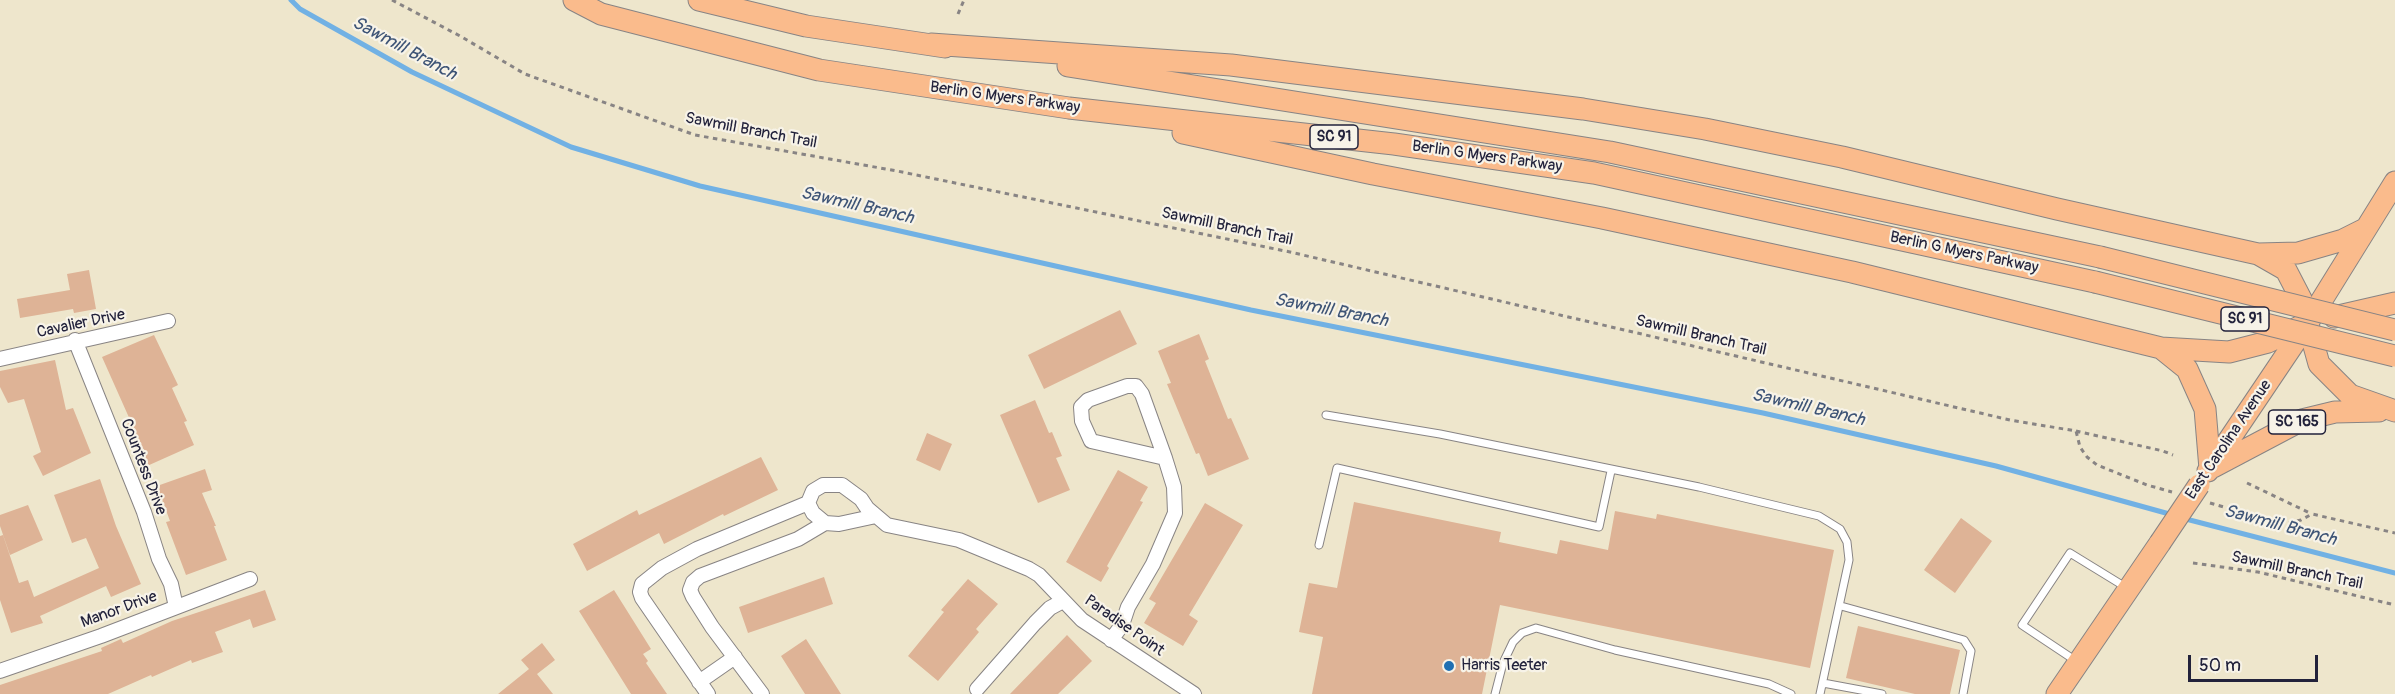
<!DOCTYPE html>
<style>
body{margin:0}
#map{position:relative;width:2395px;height:694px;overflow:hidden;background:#eee6cc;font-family:Pangolin,sans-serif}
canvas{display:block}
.scale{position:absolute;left:2188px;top:655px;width:130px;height:27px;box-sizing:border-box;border:3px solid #22223b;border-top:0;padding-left:8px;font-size:18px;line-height:21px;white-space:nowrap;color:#22223b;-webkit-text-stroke:4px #f7f3e8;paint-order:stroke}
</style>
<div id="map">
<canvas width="2395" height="694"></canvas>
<div class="scale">50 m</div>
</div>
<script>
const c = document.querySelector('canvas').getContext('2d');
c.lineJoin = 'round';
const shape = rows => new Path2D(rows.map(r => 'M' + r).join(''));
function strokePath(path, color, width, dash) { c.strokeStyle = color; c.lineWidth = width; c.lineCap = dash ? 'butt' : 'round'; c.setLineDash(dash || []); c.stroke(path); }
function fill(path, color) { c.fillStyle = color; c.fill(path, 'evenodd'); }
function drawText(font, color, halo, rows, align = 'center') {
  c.font = font + ' Pangolin,sans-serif'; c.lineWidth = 4.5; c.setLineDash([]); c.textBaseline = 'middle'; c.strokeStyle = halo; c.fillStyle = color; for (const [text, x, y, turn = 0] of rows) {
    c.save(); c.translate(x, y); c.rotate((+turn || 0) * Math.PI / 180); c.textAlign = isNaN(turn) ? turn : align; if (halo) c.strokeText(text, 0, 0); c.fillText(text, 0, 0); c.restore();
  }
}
strokePath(shape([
 [291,0,300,9,412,72,571,147,700,186,1251,310,1763,413,1996,466,2173,515],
 [2182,518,2395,573]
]), '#71b1e4', 5);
fill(shape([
 [89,270,96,309,74,313,73,309,20,318,17,299,70,290,67,274],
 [1120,310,1137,344,1044,389,1028,355],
 [1199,334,1209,359,1205,361,1228,419,1231,418,1249,459,1208,476,1199,453,1196,454,1167,384,1171,383,1158,351],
 [154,335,178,385,172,388,187,421,184,422,194,445,147,466,127,424,131,422,102,357],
 [55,360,66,410,73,408,91,453,43,476,33,456,41,452,24,399,8,403,0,387,0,371],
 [1035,400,1049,433,1052,432,1062,456,1056,458,1070,490,1038,503,1000,415],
 [927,433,952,444,940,471,916,460],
 [761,457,778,490,724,516,723,514,664,544,659,533,587,571,573,544,637,510,639,515],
 [205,469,212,490,202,493,216,526,214,526,227,560,186,575,166,522,170,521,157,486],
 [1118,470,1148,487,1140,501,1143,502,1107,566,1109,568,1101,582,1066,562],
 [100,479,116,526,141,584,111,597,106,586,40,616,43,623,11,633,0,600,0,536,3,535,19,583,28,580,34,597,99,568,86,538,72,543,54,495],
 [1354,502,1501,532,1499,542,1557,554,1560,540,1608,550,1615,511,1656,519,1657,514,1834,550,1810,668,1500,605,1482,694,1312,694,1323,637,1299,632,1309,583,1337,588],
 [1205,503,1243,525,1189,615,1198,621,1183,646,1144,623,1156,603,1149,599],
 [28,505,43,540,10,555,0,526,0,515],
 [1961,518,1992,541,1955,593,1924,570],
 [824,577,833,604,748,633,739,607],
 [968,579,998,604,976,629,979,632,938,681,908,656,944,612,941,610],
 [265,590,276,620,253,628,250,619,215,632,223,652,192,663,191,660,152,677,151,675,108,694,0,694,0,685,102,651,101,648,121,639,123,643,172,621],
 [614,590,651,649,643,654,648,661,646,663,667,694,631,694,579,611],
 [1858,626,1960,650,1950,694,1915,694,1846,678],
 [1067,635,1092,661,1058,694,1010,694],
 [806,639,841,694,805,694,781,656],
 [542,643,555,660,537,674,553,694,498,694,529,669,521,660]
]), '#deb396');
const service = shape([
 [1326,415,1440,434,1699,487,1819,516,1840,529,1847,542,1849,560,1820,694],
 [1319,545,1337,468,1599,527,1611,471],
 [1841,606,1964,640,1971,651,1963,694],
 [2076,661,2022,625,2070,553,2127,588],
 [1823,683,1882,694],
 [1495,694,1503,663,1513,642,1522,633,1536,628,1615,650,1769,684,1791,694]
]);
const minor = shape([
 [75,340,144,512,159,559,171,584,176,607],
 [0,359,168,321],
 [876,516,839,524,825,523,813,513,808,503,813,491,823,485,842,485,861,499,867,508,887,525,959,540,1029,569,1039,575,1082,620,1194,694],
 [1111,640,1122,625,1128,607,1153,564,1175,513,1174,487,1165,458,1142,394,1136,386,1127,386,1088,400,1081,407,1082,421,1091,441,1165,458],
 [0,671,101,636,250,579],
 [699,682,735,657],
 [977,689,1035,623,1050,608,1063,601],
 [708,694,642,598,640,592,642,584,662,568,697,549,808,503],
 [762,694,712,627,693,597,690,590,693,582,700,576,798,539,825,523]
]);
const primary = shape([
 [574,0,601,14,819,70,1069,108,1394,144,1594,173,2095,282],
 [699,0,806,26,945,47],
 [931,44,1231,65,1583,109,1705,129,1842,157,2057,209,2258,254,2298,253,2343,240,2365,229],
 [1068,66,1610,152,2100,257],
 [1183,133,1373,174,1602,218,1852,272,2161,348,2187,369,2205,409,2210,469],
 [2258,254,2286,270,2301,299,2319,364,2350,395,2395,411],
 [2334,317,2395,303],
 [2161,348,2229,352,2268,342,2301,326],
 [2213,467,2302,420,2335,412,2379,411],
 [2208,471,2307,324,2395,182],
 [2057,694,2160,543]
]);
strokePath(service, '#888484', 9);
strokePath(minor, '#888484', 16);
strokePath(primary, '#888484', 23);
strokePath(shape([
 [392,0,460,36,525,74,695,135,897,171,1290,252,2010,420,2076,431,2080,447,2087,457,2097,465,2147,485,2172,492],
 [958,14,964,0],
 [2076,431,2163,451,2173,455],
 [2247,483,2312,514],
 [2210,503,2261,518,2290,523,2301,520,2312,514,2395,533],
 [2193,563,2258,572,2395,605]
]), '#888484', 3, [4.5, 4.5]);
strokePath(service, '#fff', 7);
strokePath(minor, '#fff', 14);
strokePath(primary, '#fabb8c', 21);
const primaryBridge = shape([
 [2100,257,2395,330],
 [2095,282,2395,356],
 [2160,543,2199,485]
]);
strokePath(primaryBridge, '#888484', 23, []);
strokePath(primaryBridge, '#fabb8c', 21);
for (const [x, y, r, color] of [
 [1449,666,6,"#1f6fb2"]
]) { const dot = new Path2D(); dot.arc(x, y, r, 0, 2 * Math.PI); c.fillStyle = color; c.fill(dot); strokePath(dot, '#f7f3e8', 2); }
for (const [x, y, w] of [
 [1334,137,48],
 [2245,319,48],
 [2297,422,57]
]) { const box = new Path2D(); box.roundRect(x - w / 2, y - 12, w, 24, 4.5); c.fillStyle = '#f7f3e8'; c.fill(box); strokePath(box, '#22223b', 1.5); }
drawText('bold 15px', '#22223b', null, [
 ["SC 91",1334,137],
 ["SC 91",2245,319],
 ["SC 165",2297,422]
]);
drawText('16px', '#22223b', '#f7f3e8', [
 ["Berlin G Myers Parkway",1005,98,8],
 ["Sawmill Branch Trail",751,131,11],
 ["Berlin G Myers Parkway",1487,157,8],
 ["Sawmill Branch Trail",1227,227,12],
 ["Berlin G Myers Parkway",1964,253,12],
 ["Cavalier Drive",81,324,-12],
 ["Sawmill Branch Trail",1701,336,13],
 ["East Carolina Avenue",2229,440,-56],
 ["Countess Drive",143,467,69],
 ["Sawmill Branch Trail",2297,571,12],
 ["Manor Drive",119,610,-20],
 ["Paradise Point",1124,626,35]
]);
drawText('16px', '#22223b', '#f7f3e8', [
 ["Harris Teeter",1461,666]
], 'left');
drawText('italic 18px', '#3e5476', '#f7f3e8', [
 ["Sawmill Branch",404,49,28],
 ["Sawmill Branch",857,206,13],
 ["Sawmill Branch",1331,311,11],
 ["Sawmill Branch",1808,408,13],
 ["Sawmill Branch",2280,526,15]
]);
</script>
